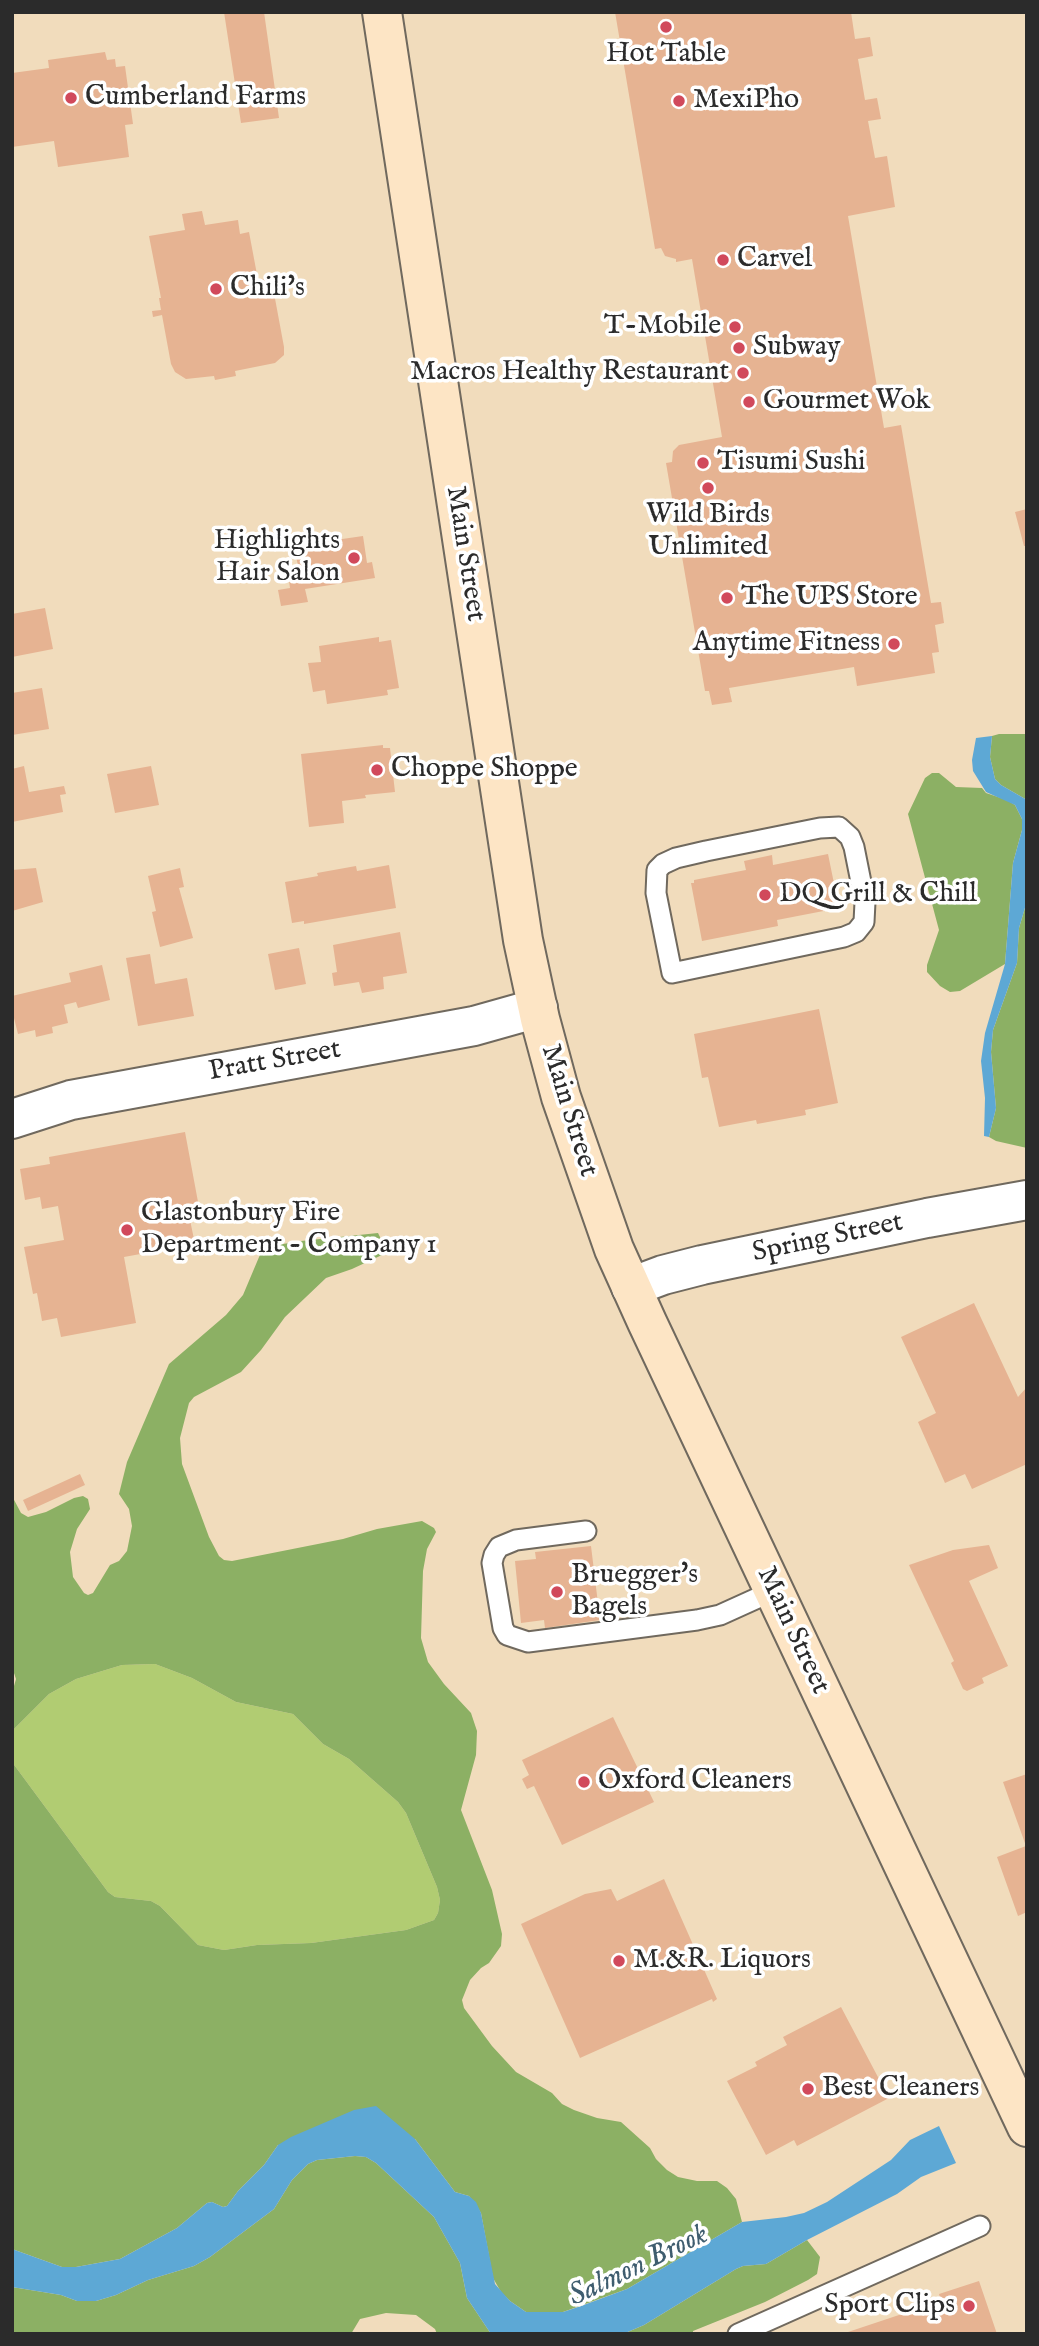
<!DOCTYPE html>
<style>
body{margin:0}
#map{position:relative;width:1039px;height:2346px;overflow:hidden;background:#f1dcbc;font-family:"IM FELL English",serif}
canvas{display:block}
.frame{position:absolute;inset:0;border:14px solid #2b2b2b;pointer-events:none}
</style>
<div id="map">
<canvas width="1039" height="2346"></canvas>
<div class="frame"></div>
</div>
<script>
const c = document.querySelector('canvas').getContext('2d');
c.lineJoin = 'round';
function fill(path, color) { c.fillStyle = color; c.fill(path, 'evenodd'); }
const shape = rows => new Path2D(rows.map(r => 'M' + r).join(''));
function strokePath(path, color, width, dash) { c.strokeStyle = color; c.lineWidth = width; c.lineCap = dash ? 'butt' : 'round'; c.setLineDash(dash || []); c.stroke(path); }
function drawText(font, color, halo, rows, align = 'center') {
  c.font = font + ' "IM FELL English",serif'; c.lineWidth = 7; c.setLineDash([]); c.textBaseline = 'middle'; c.strokeStyle = halo; c.fillStyle = color; for (const [text, x, y, turn = 0] of rows) {
    c.save(); c.translate(x, y); c.rotate((+turn || 0) * Math.PI / 180); c.textAlign = isNaN(turn) ? turn : align; if (halo) c.strokeText(text, 0, 0); c.fillText(text, 0, 0); c.restore();
  }
}
fill(shape([
 [155,1664,192,1678,236,1702,293,1714,323,1744,349,1759,398,1802,406,1813,437,1887,440,1900,438,1913,434,1920,406,1930,311,1943,257,1945,224,1950,198,1945,160,1906,151,1901,115,1897,108,1892,12,1762,12,1731,49,1694,76,1679,122,1665]
]), '#b1cc72');
fill(shape([
 [999,734,1027,734,1027,800,1001,785,995,779,990,757,992,736],
 [932,773,939,773,956,787,982,788,986,793,1007,800,1015,805,1022,819,1022,830,1013,863,1005,964,960,991,950,992,940,986,927,972,927,965,939,930,908,814,925,778],
 [1027,901,1027,1148,996,1141,989,1137,996,1108,991,1052,993,1030,1017,963,1019,928],
 [378,1233,384,1245,382,1255,352,1269,326,1278,285,1317,261,1350,241,1372,194,1397,189,1403,180,1438,182,1464,209,1537,219,1556,224,1560,232,1561,343,1539,377,1529,422,1521,434,1528,436,1532,427,1549,423,1571,421,1638,428,1662,444,1684,471,1713,477,1731,476,1755,461,1810,492,1890,502,1934,501,1946,489,1963,481,1968,470,1980,462,2000,464,2008,492,2046,516,2072,552,2093,562,2104,574,2110,597,2118,621,2122,650,2148,656,2159,667,2170,678,2177,697,2181,717,2181,727,2188,736,2199,742,2222,627,2289,563,2312,526,2312,510,2301,501,2292,493,2278,481,2213,469,2196,455,2192,415,2139,278,2145,264,2165,238,2191,227,2206,223,2207,212,2202,207,2203,177,2228,120,2259,76,2267,62,2267,12,2249,12,1762,108,1892,115,1897,151,1901,160,1906,198,1945,224,1950,257,1945,311,1943,406,1930,434,1920,438,1913,440,1900,437,1887,406,1813,398,1802,349,1759,323,1744,293,1714,236,1702,192,1678,155,1664,122,1665,76,1679,49,1694,12,1731,12,1693,16,1679,12,1667,12,1496,21,1513,28,1517,46,1512,74,1498,83,1496,88,1499,90,1509,77,1529,70,1552,73,1577,84,1593,88,1595,93,1593,110,1565,119,1561,127,1551,132,1526,129,1509,119,1494,127,1462,169,1364,226,1315,243,1295,262,1250,265,1247,301,1241],
 [355,2156,366,2157,376,2163,434,2217,460,2263,467,2298,491,2334,437,2334,435,2329,416,2315,386,2313,360,2319,351,2334,12,2334,12,2287,61,2295,77,2301,96,2301,116,2295,148,2280,194,2266,210,2257,274,2209,292,2180,308,2164,317,2160],
 [807,2240,820,2257,817,2274,808,2280,765,2302,693,2331,693,2334,623,2334,644,2325,736,2269,743,2266,766,2264]
]), '#8cb064');
fill(shape([
 [992,736,990,757,995,779,1001,785,1027,800,1027,901,1019,928,1017,963,993,1030,991,1052,996,1108,989,1137,984,1136,985,1098,981,1061,985,1033,1005,964,1013,863,1022,830,1022,819,1015,805,986,792,973,771,972,760,976,738],
 [376,2106,415,2139,455,2192,469,2196,476,2202,481,2213,495,2284,510,2301,526,2312,563,2312,581,2306,627,2289,742,2222,786,2217,804,2213,827,2202,891,2160,910,2140,939,2126,956,2163,921,2177,897,2194,807,2240,766,2264,743,2266,736,2269,644,2325,623,2334,491,2334,467,2298,460,2263,434,2217,376,2163,366,2157,355,2156,317,2160,308,2164,292,2180,274,2209,210,2257,194,2266,148,2280,116,2295,96,2301,77,2301,61,2295,12,2287,12,2249,62,2267,76,2267,120,2259,177,2228,207,2203,212,2202,223,2207,227,2206,238,2191,264,2165,278,2145,291,2137,354,2110]
]), '#5da8d5');
fill(shape([
 [224,12,264,12,279,118,241,123],
 [615,12,851,12,855,39,870,37,873,56,858,59,865,100,877,98,881,119,868,121,875,158,887,156,895,207,848,216,884,428,901,425,931,603,941,602,944,623,935,625,939,652,932,653,935,673,857,686,854,667,729,688,732,702,712,705,709,691,705,691,666,463,672,462,673,451,679,445,722,437,692,259,676,262,676,259,665,256,661,248,655,249],
 [105,52,107,60,115,59,116,67,125,66,133,124,125,125,129,157,58,167,54,141,12,147,12,73,49,68,48,60],
 [202,211,205,225,238,220,240,234,249,232,258,280,271,277,284,347,284,355,275,363,235,371,236,376,215,380,214,376,186,379,175,372,171,364,162,315,153,317,152,311,161,310,159,298,161,298,149,236,185,230,182,214],
 [1027,509,1027,546,1024,546,1015,512],
 [363,536,367,563,372,562,375,578,305,589,308,602,281,606,278,590,290,588,287,567,298,566,294,546],
 [45,608,53,649,12,657,12,614],
 [379,637,379,642,391,640,399,688,387,690,388,695,327,704,325,690,313,692,308,663,321,662,319,646],
 [42,688,49,729,12,735,12,693],
 [383,745,383,748,390,748,395,792,365,795,366,798,342,801,344,823,309,827,301,754],
 [24,766,29,792,64,786,66,794,60,795,63,812,12,822,12,769],
 [151,766,159,805,115,813,107,774],
 [828,854,839,908,777,920,778,926,702,941,691,883,694,883,694,880,746,870,744,861,772,855,773,865],
 [389,865,396,908,304,924,304,921,292,923,285,882,318,876,317,873,356,866,357,871],
 [36,868,43,902,12,911,12,870],
 [180,868,184,887,179,888,193,938,160,947,152,912,156,911,148,876],
 [400,932,407,973,383,977,384,989,362,993,359,982,334,986,332,973,337,972,333,945],
 [299,948,306,984,275,990,268,954],
 [150,954,155,984,187,978,194,1016,138,1026,126,958],
 [102,965,110,1000,78,1008,76,1002,64,1005,68,1023,52,1027,53,1033,36,1037,35,1030,18,1034,12,1010,12,996,71,982,69,973],
 [819,1009,838,1103,805,1110,806,1115,757,1124,756,1120,719,1127,708,1077,702,1078,694,1034],
 [185,1132,201,1218,190,1220,195,1244,124,1257,136,1323,61,1337,57,1318,42,1321,37,1293,33,1294,24,1247,64,1240,58,1206,42,1209,40,1197,25,1200,20,1169,50,1164,49,1157],
 [974,1303,1018,1397,1027,1387,1027,1464,972,1489,965,1474,945,1483,918,1422,936,1413,901,1337],
 [80,1474,85,1485,28,1511,23,1500],
 [989,1545,998,1568,969,1581,1008,1666,982,1678,984,1683,967,1691,963,1689,951,1663,954,1661,909,1565,953,1550],
 [591,1546,600,1620,545,1628,544,1620,521,1623,515,1561,536,1559,535,1552],
 [613,1717,654,1802,562,1845,534,1786,527,1789,522,1779,529,1775,522,1760],
 [1027,1774,1027,1912,1018,1916,997,1857,1026,1846,1003,1782],
 [664,1879,717,1999,713,2002,712,1999,580,2058,521,1924,585,1894,611,1889,617,1901],
 [841,2007,889,2098,797,2146,794,2140,766,2155,727,2081,757,2066,755,2062,787,2045,783,2037],
 [979,2281,997,2334,842,2334,941,2301,939,2294]
]), '#e6b392');
const service = shape([
 [839,827,850,837,854,847,865,902,864,922,856,932,844,937,672,973,656,893,657,870,663,864,676,858,706,851,820,828,839,827],
 [586,1531,516,1540,499,1547,494,1555,492,1563,503,1628,507,1635,528,1642,697,1620,720,1615,773,1591],
 [738,2334,980,2226]
]);
const minor = shape([
 [12,1119,71,1100,474,1026,538,1008],
 [631,1287,663,1275,702,1265,927,1218,1027,1200]
]);
const secondary = shape([
 [382,12,523,940,540,1019,561,1097,614,1249,647,1322,1027,2127]
]);
strokePath(service, '#70695e', 23);
strokePath(minor, '#70695e', 42);
strokePath(secondary, '#70695e', 42);
strokePath(service, '#fff', 19);
strokePath(minor, '#fff', 38);
strokePath(secondary, '#fde5c5', 38);
for (const [x, y, r, color] of [
 [666,27,7,"#d1495b"],
 [71,98,7,"#d1495b"],
 [679,101,7,"#d1495b"],
 [723,260,7,"#d1495b"],
 [216,289,7,"#d1495b"],
 [735,327,7,"#d1495b"],
 [739,348,7,"#d1495b"],
 [743,373,7,"#d1495b"],
 [749,402,7,"#d1495b"],
 [703,463,7,"#d1495b"],
 [708,488,7,"#d1495b"],
 [354,558,7,"#d1495b"],
 [727,598,7,"#d1495b"],
 [894,644,7,"#d1495b"],
 [377,770,7,"#d1495b"],
 [765,895,7,"#d1495b"],
 [127,1230,7,"#d1495b"],
 [557,1592,7,"#d1495b"],
 [584,1782,7,"#d1495b"],
 [619,1961,7,"#d1495b"],
 [808,2089,7,"#d1495b"],
 [969,2306,7,"#d1495b"]
]) { const dot = new Path2D(); dot.arc(x, y, r, 0, 2 * Math.PI); c.fillStyle = color; c.fill(dot); strokePath(dot, '#fff', 2.5); }
drawText('28px', '#2b2b2b', '#fff', [
 ["Hot Table",666,55,"center"],
 ["Cumberland Farms",85,98],
 ["MexiPho",693,101],
 ["Carvel",737,260],
 ["Chili's",230,289],
 ["T-Mobile",721,327,"right"],
 ["Subway",753,348],
 ["Macros Healthy Restaurant",729,373,"right"],
 ["Gourmet Wok",763,402],
 ["Tisumi Sushi",717,463],
 ["Wild Birds",708,516,"center"],
 ["Unlimited",708,548,"center"],
 ["Highlights",340,542,"right"],
 ["Hair Salon",340,574,"right"],
 ["The UPS Store",741,598],
 ["Anytime Fitness",880,644,"right"],
 ["Choppe Shoppe",391,770],
 ["DQ Grill & Chill",779,895],
 ["Glastonbury Fire",141,1214],
 ["Department - Company 1",141,1246],
 ["Bruegger's",571,1576],
 ["Bagels",571,1608],
 ["Oxford Cleaners",598,1782],
 ["M.&R. Liquors",633,1961],
 ["Best Cleaners",822,2089],
 ["Sport Clips",955,2306,"right"]
], 'left');
drawText('28px', '#2b2b2b', '#fff', [
 ["Main Street",464,554,81],
 ["Pratt Street",275,1062,-10],
 ["Main Street",568,1111,73],
 ["Spring Street",828,1239,-12],
 ["Main Street",792,1631,65]
]);
drawText('italic 30px', '#3f5d6f', '#fff', [
 ["Salmon Brook",639,2267,-26]
]);
</script>
